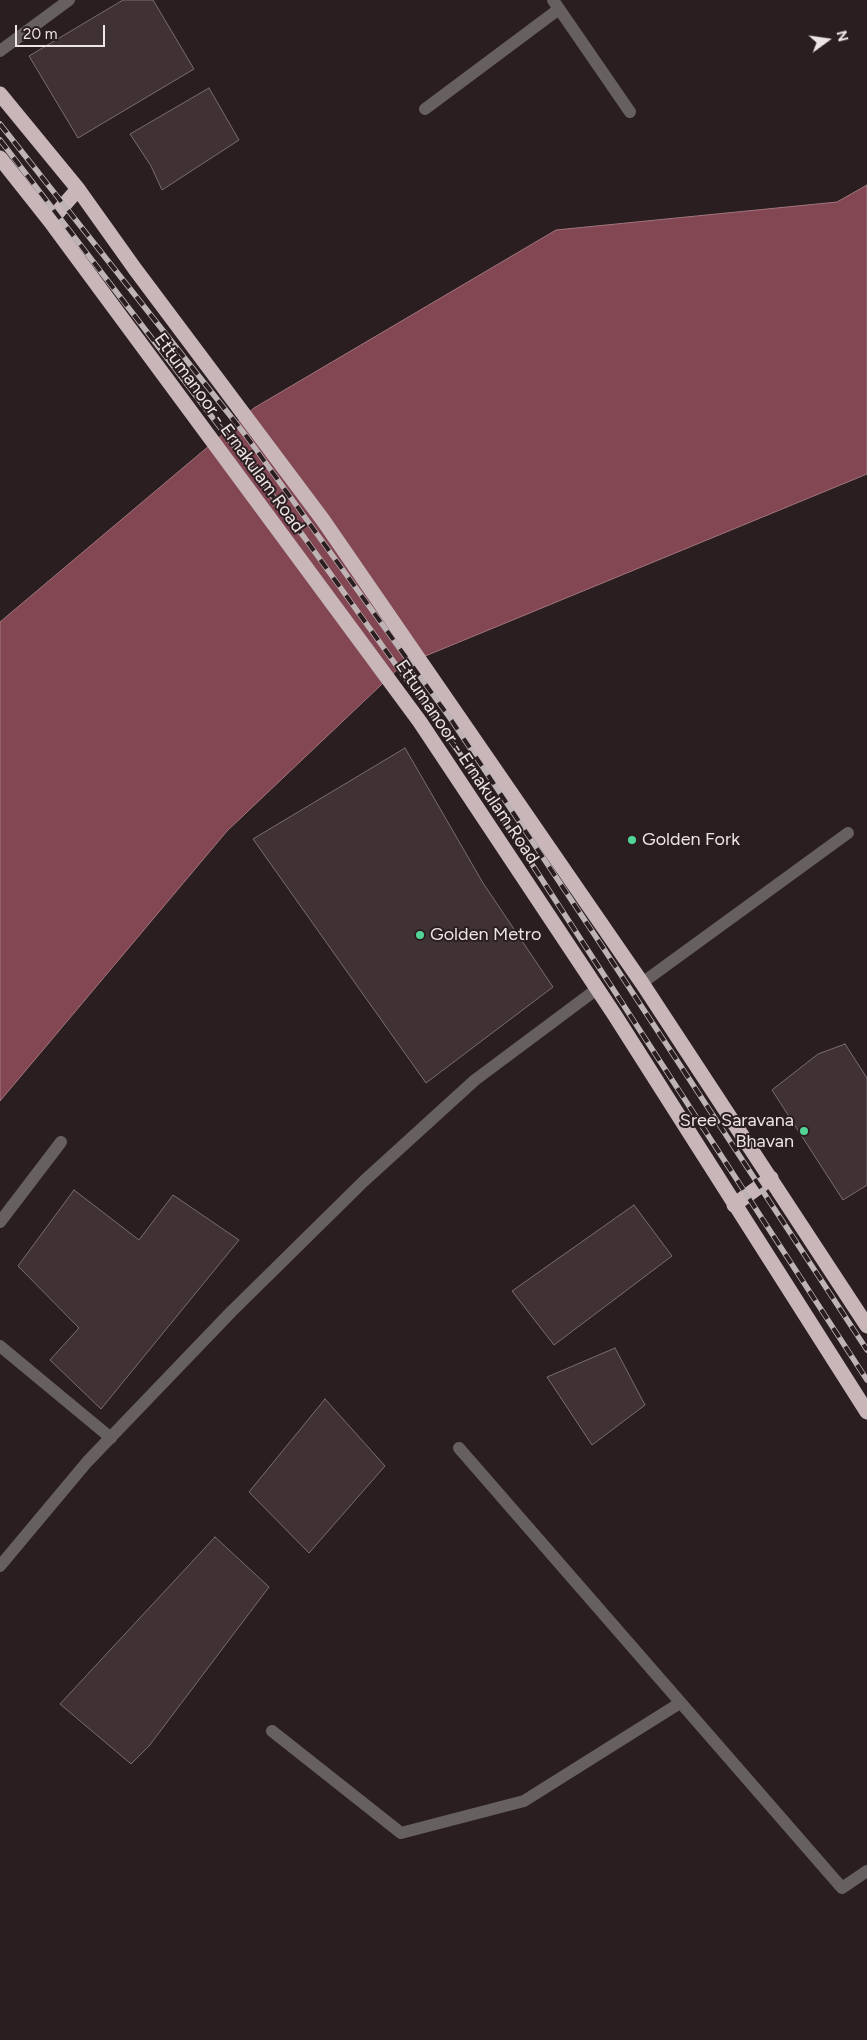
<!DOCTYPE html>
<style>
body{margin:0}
#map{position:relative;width:867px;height:2040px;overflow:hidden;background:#2b1e20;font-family:Figtree,sans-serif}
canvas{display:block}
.north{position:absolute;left:802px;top:15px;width:50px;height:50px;-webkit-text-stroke:4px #2b1e20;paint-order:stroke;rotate:76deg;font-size:14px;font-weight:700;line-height:20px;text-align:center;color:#ede4e5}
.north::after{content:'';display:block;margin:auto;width:18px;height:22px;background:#ede4e5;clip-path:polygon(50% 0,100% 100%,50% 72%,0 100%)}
.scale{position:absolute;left:15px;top:25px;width:90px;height:22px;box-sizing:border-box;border:2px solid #ede4e5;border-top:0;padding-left:6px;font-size:15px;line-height:18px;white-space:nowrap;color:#ede4e5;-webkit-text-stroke:4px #2b1e20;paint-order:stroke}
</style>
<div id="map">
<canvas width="867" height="2040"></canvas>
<div class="north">N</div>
<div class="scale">20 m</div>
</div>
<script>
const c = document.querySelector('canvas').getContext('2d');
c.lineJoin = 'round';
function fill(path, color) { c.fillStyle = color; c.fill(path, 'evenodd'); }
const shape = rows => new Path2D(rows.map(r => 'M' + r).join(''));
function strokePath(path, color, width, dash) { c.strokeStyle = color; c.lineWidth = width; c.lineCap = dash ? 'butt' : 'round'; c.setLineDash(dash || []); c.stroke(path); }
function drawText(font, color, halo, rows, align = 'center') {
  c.font = font + ' Figtree,sans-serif'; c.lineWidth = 4; c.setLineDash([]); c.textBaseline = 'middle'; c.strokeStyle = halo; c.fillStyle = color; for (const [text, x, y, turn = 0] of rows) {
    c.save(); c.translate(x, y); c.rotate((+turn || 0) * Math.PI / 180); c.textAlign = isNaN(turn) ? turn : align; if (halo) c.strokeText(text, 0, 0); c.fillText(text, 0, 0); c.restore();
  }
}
const water = shape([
 [867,185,867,474,401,666,227,831,0,1101,0,622,254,408,556,230,837,202,867,185]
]);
fill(water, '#824752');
strokePath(water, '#a2767e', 1);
const building = shape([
 [123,0,153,0,194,69,78,138,29,56,123,0],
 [209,88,239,140,162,190,151,166,130,134,209,88],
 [405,748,483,883,553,987,426,1083,253,839,405,748],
 [845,1044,867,1078,867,1185,843,1200,772,1090,818,1054,845,1044],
 [74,1190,139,1240,173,1195,239,1240,101,1409,50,1360,79,1328,18,1266,74,1190],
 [634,1205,672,1256,554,1345,512,1291,634,1205],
 [615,1348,645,1405,592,1445,547,1377,615,1348],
 [325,1399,385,1466,309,1553,249,1492,325,1399],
 [215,1537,269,1587,149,1746,131,1764,60,1704,215,1537]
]);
fill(building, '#403234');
strokePath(building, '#7c6c6e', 1);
strokePath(shape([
 [553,0,630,112],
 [0,51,69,0],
 [425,109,559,9],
 [642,983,848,833],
 [0,1222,61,1142],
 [0,1346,111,1438],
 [459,1448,842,1888,867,1871],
 [0,1566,87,1462,231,1312,364,1181,475,1080,597,989],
 [272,1731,401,1833,524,1801,680,1703]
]), '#676060', 12);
strokePath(shape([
 [0,94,78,189,135,269,323,520,642,983,867,1326],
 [0,158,50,221,420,722,614,1014,867,1412],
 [50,221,78,189],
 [734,1205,771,1178]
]), '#c8b6b8', 15);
const rail = shape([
 [0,124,247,437,452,721,598,940,867,1350],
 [0,140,304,537,463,758,867,1380]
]);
strokePath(rail, '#beb4b6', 5.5);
strokePath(rail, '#2b1e20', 4, [11]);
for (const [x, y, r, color] of [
 [632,840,5,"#54d396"],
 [420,935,5,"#54d396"],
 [804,1131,5,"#54d396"]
]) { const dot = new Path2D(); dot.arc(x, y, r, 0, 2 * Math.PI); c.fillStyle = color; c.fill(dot); strokePath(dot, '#2b1e20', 2); }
drawText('18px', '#ede4e5', '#2b1e20', [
 ["Ettumanoor - Ernakulam Road",229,433,54],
 ["Ettumanoor - Ernakulam Road",467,762,56]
]);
drawText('18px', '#ede4e5', '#2b1e20', [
 ["Golden Fork",642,840],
 ["Golden Metro",430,935],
 ["Sree Saravana",794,1121,"right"],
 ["Bhavan",794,1142,"right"]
], 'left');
</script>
